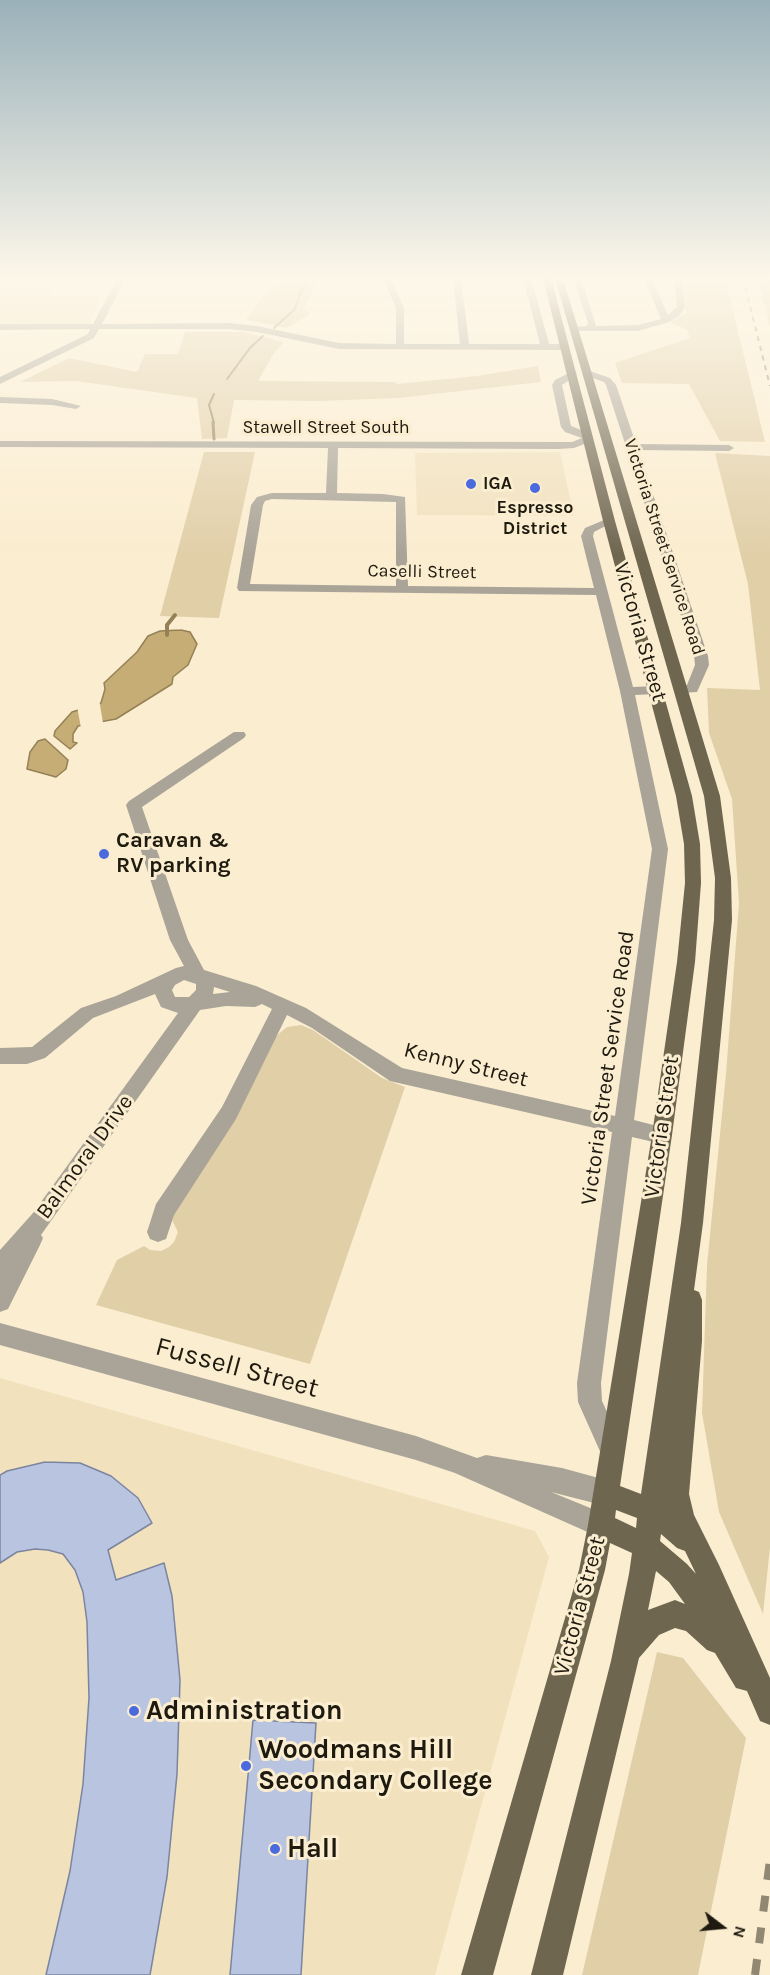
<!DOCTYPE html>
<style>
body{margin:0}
#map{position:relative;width:770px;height:1975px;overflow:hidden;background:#fbedd0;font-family:Karla,sans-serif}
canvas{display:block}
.north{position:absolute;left:692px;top:1897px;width:60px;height:60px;-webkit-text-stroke:4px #fbedd0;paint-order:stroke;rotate:106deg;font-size:16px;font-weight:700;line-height:24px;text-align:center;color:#1e1a0f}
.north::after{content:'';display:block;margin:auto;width:21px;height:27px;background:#1e1a0f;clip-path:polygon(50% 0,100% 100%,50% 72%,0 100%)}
</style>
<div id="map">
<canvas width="770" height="1975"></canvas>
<div class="north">N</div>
</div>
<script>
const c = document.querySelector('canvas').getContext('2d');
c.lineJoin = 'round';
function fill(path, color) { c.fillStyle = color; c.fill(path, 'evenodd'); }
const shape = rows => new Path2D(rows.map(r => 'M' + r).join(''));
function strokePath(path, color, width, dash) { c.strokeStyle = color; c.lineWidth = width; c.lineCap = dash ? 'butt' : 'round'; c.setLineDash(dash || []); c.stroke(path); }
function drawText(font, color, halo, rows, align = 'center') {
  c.font = font + ' Karla,sans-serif'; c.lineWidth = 6; c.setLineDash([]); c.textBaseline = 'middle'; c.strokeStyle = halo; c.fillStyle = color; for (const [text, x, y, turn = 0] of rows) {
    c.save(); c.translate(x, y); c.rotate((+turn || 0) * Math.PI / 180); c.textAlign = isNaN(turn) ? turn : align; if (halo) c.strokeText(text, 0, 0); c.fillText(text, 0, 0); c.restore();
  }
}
fill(shape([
 [0,278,58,278,47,297,100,297,90,324,0,323],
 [560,452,574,516,417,515,415,453],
 [0,1378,535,1531,549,1557,435,1975,0,1975]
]), '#f1e1bd');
fill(shape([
 [281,278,319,278,304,308,311,314,286,328,246,320,260,299],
 [684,278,725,278,765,442,720,441,689,384,622,383,615,363,690,338,687,330,670,322,686,313],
 [757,278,770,278,770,328],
 [185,332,243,332,284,342,274,353,258,381,396,382,397,384,477,376,538,366,541,382,398,398,320,401,234,400,227,438,202,439,197,398,76,381,20,382,69,358,137,372,145,354,178,354],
 [204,452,255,452,219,618,160,616],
 [715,453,770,456,770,1547,763,1614,719,1512,702,1413,707,1265,726,1074,739,903,732,799,709,733,707,688,760,690,748,584],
 [301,1025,313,1030,382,1078,405,1087,310,1364,96,1305,117,1260,144,1246,150,1250,161,1251,169,1247,174,1242,178,1232,172,1220,173,1213,234,1121,275,1037,287,1027],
 [657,1652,683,1658,746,1738,698,1975,582,1975]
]), '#e1cfa8');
const water = shape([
 [181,630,190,632,197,644,188,665,173,677,172,684,116,719,78,726,73,734,73,742,77,743,70,749,54,736,55,731,72,712,101,703,105,689,104,683,137,652,148,636,160,631,181,630],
 [45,739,68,760,66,769,56,777,27,769,30,752,38,741,45,739]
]);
fill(water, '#c6ad75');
strokePath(water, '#948156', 1.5);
fill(shape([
 [99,699,103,723,81,728,77,706]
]), '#fbedd0');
strokePath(shape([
 [274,328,295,309,301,291,310,278],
 [227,379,250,348,263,336],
 [214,423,209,405,214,394]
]), '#948156', 2);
strokePath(shape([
 [213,422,214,439]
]), '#948156', 3);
strokePath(shape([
 [167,635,167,625,175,615]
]), '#948156', 4);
const building = shape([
 [45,1462,80,1463,111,1476,138,1498,152,1523,108,1550,116,1580,164,1563,172,1596,180,1680,177,1774,167,1877,150,1975,46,1975,70,1871,83,1784,89,1698,87,1622,83,1592,75,1570,63,1554,48,1550,35,1549,17,1552,0,1563,0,1475,7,1471,45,1462],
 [253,1720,316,1723,301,1975,230,1975,253,1720]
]);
fill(building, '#b9c4e0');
strokePath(building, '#7b859f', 1.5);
fill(shape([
 [118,278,126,278,102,324,229,323,257,326,339,343,396,344,396,308,383,278,391,278,404,308,404,344,460,344,453,278,461,278,469,344,540,344,523,278,531,278,549,344,564,344,568,347,564,350,339,349,257,332,229,329,99,329,94,338,0,384,0,377,88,334,90,329,0,330,0,324,93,324,118,278],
 [573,278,581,278,596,326,638,325,661,319,644,278,652,278,668,315,677,307,674,278,682,278,685,307,679,316,669,322,638,331,571,331,571,327,587,326,588,323,573,278],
 [587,370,610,378,616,385,636,444,729,445,734,448,729,451,638,450,708,656,709,665,697,692,681,693,674,689,676,686,687,685,695,665,694,656,606,385,604,382,584,375,584,371,587,370],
 [569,373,577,375,562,385,571,426,591,434,592,441,574,448,558,449,338,448,337,493,383,494,405,497,408,586,594,588,581,536,585,528,609,518,615,521,594,532,593,536,633,687,656,686,663,690,656,694,635,695,668,849,634,1120,669,1129,672,1135,669,1141,662,1144,632,1137,601,1383,602,1401,624,1449,621,1458,612,1461,603,1458,578,1402,577,1383,612,1132,390,1081,312,1028,287,1015,236,1119,174,1215,166,1239,158,1242,150,1239,147,1232,156,1204,222,1107,272,1009,262,1004,255,1007,226,1006,200,1010,41,1235,43,1238,40,1245,8,1309,0,1312,0,1250,33,1213,178,1013,161,1007,155,994,93,1018,45,1058,27,1064,0,1064,0,1048,32,1047,81,1008,116,996,176,968,184,966,170,940,126,805,129,801,234,732,244,732,246,735,244,738,142,807,188,940,204,970,256,986,306,1008,402,1068,615,1116,652,849,620,691,596,595,239,591,237,588,251,505,257,497,272,493,326,493,328,448,0,447,0,441,572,442,582,438,565,432,561,427,552,385,555,380,569,373],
 [272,499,396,502,396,586,250,584,263,505,265,501,272,499],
 [184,980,196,984,196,990,189,997,175,997,172,990,175,985,184,980],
 [214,987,230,992,213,994,214,987],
 [0,397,52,399,81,406,76,409,52,405,0,403,0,397],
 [0,1323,416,1436,477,1458,486,1455,562,1468,606,1480,615,1484,619,1493,615,1502,606,1506,551,1492,610,1516,614,1525,610,1534,601,1538,455,1473,416,1460,0,1345,0,1323]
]), '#a9a497');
fill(shape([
 [543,278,551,278,615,521,692,796,700,844,701,883,695,962,672,1135,620,1486,641,1494,681,1223,714,920,715,878,704,796,556,282,560,280,564,282,720,796,731,878,732,920,703,1223,694,1290,699,1292,702,1300,702,1341,689,1494,694,1515,719,1565,770,1678,770,1725,760,1721,747,1691,736,1688,715,1653,707,1650,686,1631,675,1628,659,1635,639,1658,563,1975,531,1975,611,1661,629,1574,632,1553,610,1543,605,1570,493,1975,461,1975,579,1570,588,1525,652,1135,677,962,685,883,684,844,676,796,603,521,543,278],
 [616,1510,637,1518,636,1528,615,1518,616,1510],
 [661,1534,677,1548,685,1551,696,1574,687,1564,660,1541,661,1534],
 [656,1571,669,1582,685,1604,675,1600,648,1610,656,1571]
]), '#6f6650');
strokePath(shape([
 [743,278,770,386]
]), '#918873', 2, [5, 5]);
strokePath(shape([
 [755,1975,770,1860]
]), '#918873', 8, [16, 16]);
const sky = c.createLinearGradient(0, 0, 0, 555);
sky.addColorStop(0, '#9ab1ba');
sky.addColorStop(0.5, '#fdf7ea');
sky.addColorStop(1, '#fdf7ea00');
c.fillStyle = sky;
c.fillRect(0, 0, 770, 555);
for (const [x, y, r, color] of [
 [471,484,6,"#4a6ade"],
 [535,488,6,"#4a6ade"],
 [104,854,6,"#4a6ade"],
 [134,1711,6,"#4a6ade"],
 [246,1766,6,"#4a6ade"],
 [275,1849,6,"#4a6ade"]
]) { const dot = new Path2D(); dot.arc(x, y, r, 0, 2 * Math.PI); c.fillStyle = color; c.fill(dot); strokePath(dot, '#fbedd0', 2); }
drawText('18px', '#1e1a0f', '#fbedd0', [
 ["Stawell Street South",326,428],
 ["Victoria Street Service Road",664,547,72],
 ["Caselli Street",422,572,1]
]);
drawText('bold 18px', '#1e1a0f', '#fbedd0', [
 ["IGA",483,484],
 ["Espresso",535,508,"center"],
 ["District",535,529,"center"]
], 'left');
drawText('22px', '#1e1a0f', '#fbedd0', [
 ["Victoria Street",640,632,74],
 ["Kenny Street",466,1065,14],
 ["Victoria Street Service Road",608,1068,-82],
 ["Victoria Street",662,1127,-82],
 ["Balmoral Drive",85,1157,-54],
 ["Victoria Street",580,1606,-75]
]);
drawText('bold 22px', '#1e1a0f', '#fbedd0', [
 ["Caravan &",116,841],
 ["RV parking",116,866]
], 'left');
drawText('27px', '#1e1a0f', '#fbedd0', [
 ["Fussell Street",237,1368,15]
]);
drawText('bold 27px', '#1e1a0f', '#fbedd0', [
 ["Administration",146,1711],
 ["Woodmans Hill",258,1750],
 ["Secondary College",258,1781],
 ["Hall",287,1849]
], 'left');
</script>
